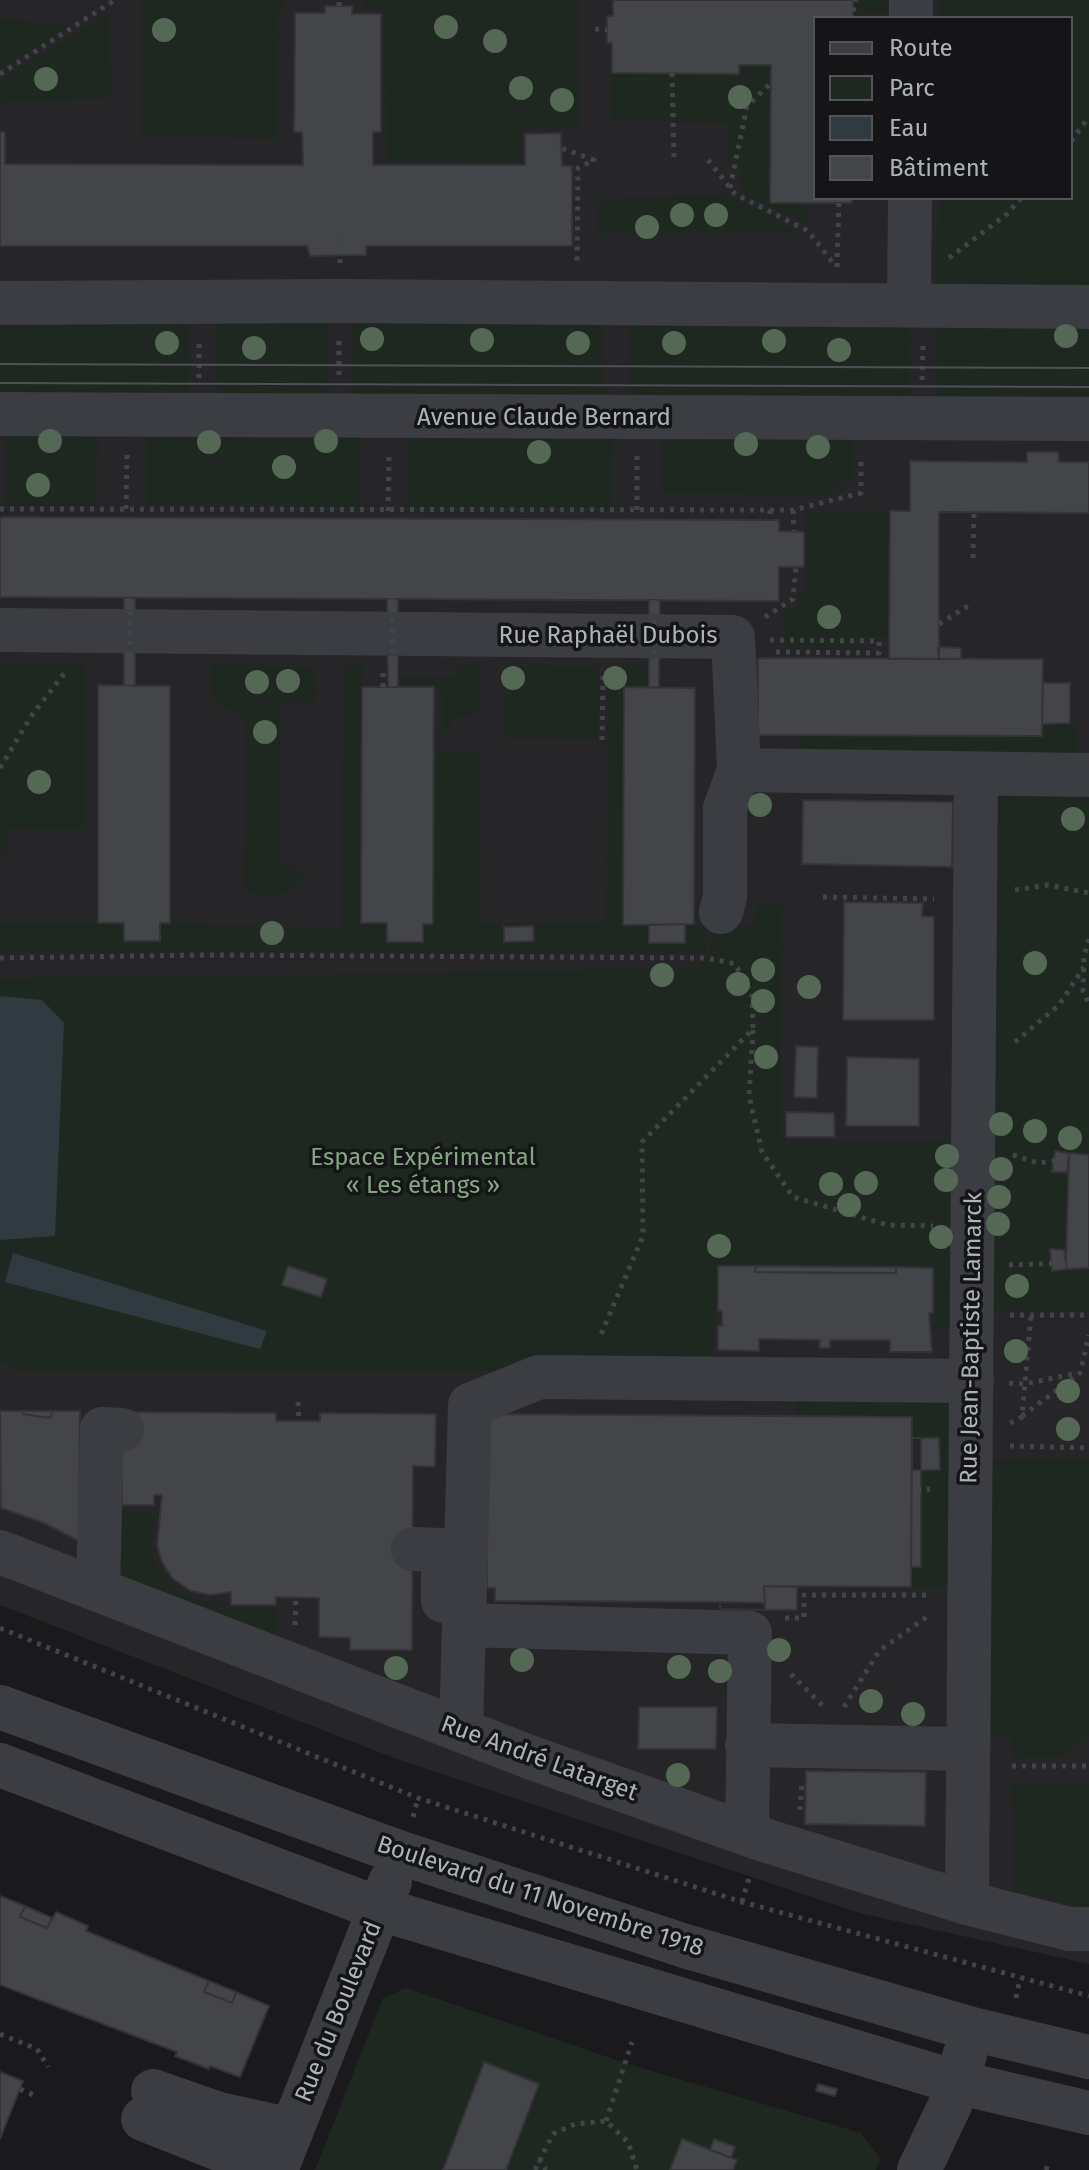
<!DOCTYPE html>
<meta charset="utf-8">
<style>
body{margin:0}
#map{position:relative;width:1089px;height:2170px;overflow:hidden;background:#1a1a1c;font-family:"Fira Sans",sans-serif}
canvas{display:block}
.legend{position:absolute;left:813px;top:16px;width:260px;height:184px;box-sizing:border-box;background:#151517;border:2px solid #515459;margin:0;padding:10px 14px;list-style:none;font-size:24px;color:#acb3bc}
.legend li{display:flex;align-items:center;gap:16px;height:40px}
.legend b{width:40px;border:2px solid #515459}
</style>
<div id="map">
<canvas width="1089" height="2170"></canvas>
<ul class="legend">
<li><b style="height:10px;background:#3b3d42"></b>Route</li>
<li><b style="height:22px;background:#1f2820"></b>Parc</li>
<li><b style="height:22px;background:#2f3b41"></b>Eau</li>
<li><b style="height:22px;background:#444549"></b>Bâtiment</li>
</ul>
</div>
<script>
const c = document.querySelector('canvas').getContext('2d');
c.lineJoin = 'round';
function fill(path, color) { c.fillStyle = color; c.fill(path, 'evenodd'); }
const shape = rows => new Path2D(rows.map(r => 'M' + r).join(''));
function strokePath(path, color, width, dash) { c.strokeStyle = color; c.lineWidth = width; c.lineCap = dash ? 'butt' : 'round'; c.setLineDash(dash || []); c.stroke(path); }
function drawText(font, color, halo, rows, align = 'center') {
  c.font = font + ' "Fira Sans",sans-serif'; c.lineWidth = 7; c.setLineDash([]); c.textBaseline = 'middle'; c.strokeStyle = halo; c.fillStyle = color; for (const [text, x, y, turn = 0] of rows) {
    c.save(); c.translate(x, y); c.rotate((+turn || 0) * Math.PI / 180); c.textAlign = isNaN(turn) ? turn : align; if (halo) c.strokeText(text, 0, 0); c.fillText(text, 0, 0); c.restore();
  }
}
fill(shape([
 [0,0,1089,0,1089,1964,863,1914,397,1759,0,1605],
 [815,18,1071,18,1071,198,815,198]
]), '#262629');
fill(shape([
 [142,0,285,0,285,10,278,10,277,139,141,136],
 [364,0,578,0,579,128,523,127,522,163,387,162,385,10,364,9],
 [853,0,898,0,898,12,853,12],
 [940,0,1089,0,1089,285,936,284,939,198,1071,198,1071,18,940,18],
 [108,13,111,98,0,102,0,81],
 [0,18,72,26,0,70],
 [739,65,771,65,770,202,807,203,807,223,741,194,739,164,727,161,727,123,612,121,612,73,738,74],
 [732,194,769,213,795,233,597,234,599,199],
 [0,321,189,322,189,393,0,393],
 [216,322,326,322,327,393,217,393],
 [353,323,602,324,603,394,353,393],
 [630,324,910,324,909,395,630,394],
 [937,325,1089,325,1089,395,938,395],
 [5,429,98,430,97,506,5,506],
 [147,429,360,430,359,507,146,506],
 [409,430,612,431,611,508,409,507],
 [853,431,852,480,836,483,836,491,830,494,661,493,661,432],
 [805,510,890,511,889,636,856,637,855,647,786,646,783,610,797,609,798,591,806,595],
 [343,664,363,665,361,923,387,923,387,941,423,941,433,752,479,752,481,923,606,923,608,666,649,665,649,688,624,688,623,924,649,925,649,943,685,924,706,925,706,953,0,951,0,923,123,923,124,941,160,923,341,928],
 [0,665,85,665,85,829,8,828,6,856,0,855],
 [211,665,315,668,316,703,280,702,281,860,308,877,279,896,244,892,246,718,211,699],
 [457,665,479,665,480,708,472,716,451,716,450,733,442,733,442,690,402,687,401,677,456,677],
 [506,666,599,667,598,739,505,738],
 [1076,723,1077,753,801,751,800,748,800,735,1042,736,1042,724],
 [992,790,1089,792,1089,1310,987,1310],
 [782,902,781,1141,957,1142,958,1328,932,1328,932,1268,718,1266,713,1367,503,1371,21,1371,0,1361,0,979,686,969,707,958,717,924,755,925,757,903],
 [796,1386,955,1396,951,1587,911,1587,912,1470,939,1470,939,1439,912,1438,911,1417,796,1417],
 [986,1459,1089,1460,1089,1735,1065,1756,1012,1758,1012,1738,987,1737],
 [112,1514,156,1514,151,1553,169,1585,191,1598,206,1601,276,1605,277,1634,268,1638,113,1572],
 [1012,1783,1089,1783,1089,1908,1014,1891],
 [406,1988,625,2063,861,2133,881,2159,876,2170,315,2170,383,1998]
]), '#1f2820');
fill(shape([
 [0,996,42,1000,64,1023,55,1236,0,1240],
 [13,1253,267,1331,260,1349,5,1282]
]), '#2f3b41');
const building = shape([
 [613,0,853,0,853,18,815,18,815,198,852,198,852,203,770,203,771,65,739,65,739,74,612,73,612,43,607,43,607,16,613,16,613,0],
 [325,6,352,6,352,14,381,14,381,132,373,132,373,165,525,165,525,134,561,133,562,166,572,166,572,246,366,246,366,255,310,256,307,246,0,246,0,132,5,132,5,164,303,165,302,132,294,132,295,13,325,13,325,6],
 [1027,452,1058,452,1059,462,1089,462,1089,513,939,512,939,659,889,659,890,511,910,511,910,461,1027,462,1027,452],
 [0,517,779,520,779,531,804,532,804,567,779,567,779,601,770,601,0,597,0,517],
 [124,598,135,598,135,686,124,685,124,598],
 [387,599,398,599,398,687,388,687,387,599],
 [649,600,660,600,659,687,649,688,649,600],
 [938,647,961,648,961,659,939,659,938,647],
 [758,658,1043,659,1042,736,758,735,758,658],
 [1043,683,1070,683,1070,723,1042,724,1043,683],
 [98,685,170,686,170,923,160,923,160,941,124,941,124,923,98,923,98,685],
 [362,687,434,687,433,924,423,924,423,942,387,942,387,923,361,923,362,687],
 [624,687,695,688,694,924,623,925,624,687],
 [803,800,953,802,952,867,802,864,803,800],
 [844,902,923,903,922,916,934,917,934,1020,843,1020,844,902],
 [685,924,685,943,649,943,649,925,685,924],
 [533,926,534,941,504,942,504,927,533,926],
 [796,1046,818,1047,817,1098,794,1097,796,1046],
 [847,1057,919,1059,919,1126,846,1126,847,1057],
 [786,1112,834,1113,835,1137,786,1137,786,1112],
 [1055,1151,1069,1153,1067,1172,1052,1172,1055,1151],
 [1069,1153,1089,1155,1089,1268,1067,1269,1066,1263,1069,1153],
 [1050,1249,1064,1250,1067,1269,1052,1271,1050,1249],
 [288,1266,327,1279,321,1297,282,1285,288,1266],
 [718,1266,756,1266,755,1272,825,1273,896,1273,896,1267,933,1268,933,1313,929,1313,932,1352,890,1352,890,1340,830,1340,830,1348,819,1348,820,1340,759,1339,759,1351,718,1350,718,1326,722,1326,722,1311,718,1311,718,1266],
 [756,1266,896,1267,896,1273,755,1272,756,1266],
 [0,1411,24,1411,23,1414,50,1418,53,1411,80,1411,79,1541,44,1523,1,1508,0,1411],
 [24,1411,53,1411,50,1418,23,1414,24,1411],
 [122,1412,276,1413,276,1421,320,1421,320,1413,436,1414,435,1467,413,1466,412,1650,350,1650,350,1638,319,1637,319,1598,276,1597,276,1605,231,1605,231,1592,210,1595,191,1591,172,1578,162,1562,157,1546,162,1495,154,1495,154,1505,122,1505,122,1412],
 [487,1414,912,1417,911,1587,764,1586,765,1610,720,1609,720,1602,495,1601,495,1588,487,1588,487,1414],
 [912,1438,939,1438,940,1470,912,1470,912,1438],
 [912,1438,921,1438,921,1567,911,1567,912,1438],
 [764,1586,797,1587,797,1610,765,1610,764,1586],
 [720,1602,765,1603,765,1610,720,1609,720,1602],
 [639,1707,717,1707,716,1749,638,1749,639,1707],
 [806,1771,926,1772,925,1826,805,1824,806,1771],
 [0,1896,25,1906,20,1917,47,1928,56,1912,88,1926,86,1931,209,1981,204,1992,232,2003,236,1992,269,2006,240,2077,210,2066,209,2069,175,2056,177,2052,0,1985,0,1896],
 [25,1906,52,1918,47,1928,20,1917,25,1906],
 [209,1981,236,1992,232,2003,204,1992,209,1981],
 [484,2062,539,2084,506,2170,443,2170,484,2062],
 [0,2072,23,2081,0,2139,0,2072],
 [818,2084,837,2089,835,2096,816,2091,818,2084],
 [682,2139,737,2160,733,2170,670,2170,682,2139],
 [714,2139,735,2147,731,2158,710,2150,714,2139]
]);
fill(building, '#444549');
strokePath(building, '#343438', 2);
strokePath(shape([
 [339,6,339,0],
 [845,18,845,0],
 [846,18,853,12,856,0],
 [595,29,607,30],
 [672,73,674,160],
 [0,74,115,0],
 [1071,141,1089,117],
 [553,145,594,160,578,168,577,264],
 [708,160,735,194,808,231,834,264],
 [730,188,747,106,771,83],
 [949,258,1007,214,1021,198],
 [340,263,340,238],
 [837,267,839,198],
 [339,375,339,341],
 [199,378,199,340],
 [922,380,923,346],
 [637,456,637,510],
 [0,509,793,510,861,493,861,459],
 [126,509,127,454],
 [770,510,770,520],
 [793,510,794,531],
 [388,511,389,456],
 [973,558,974,512],
 [765,617,793,599,796,567],
 [939,624,973,603],
 [770,640,879,641,879,653,773,652],
 [129,685,129,671],
 [383,687,383,672],
 [602,740,603,676],
 [0,768,32,715,67,670],
 [1015,890,1048,885,1089,893],
 [823,897,934,899],
 [1089,939,1084,956,1083,991,1089,1004],
 [0,958,206,955,707,958,735,964,752,994,753,1029,642,1142,643,1236,600,1337],
 [753,1030,749,1096,762,1152,793,1197,888,1225,933,1226],
 [1015,1042,1059,1005,1084,967],
 [1013,1155,1038,1163,1068,1159],
 [1009,1265,1066,1263],
 [1010,1315,1089,1315],
 [1009,1383,1025,1384,1077,1373],
 [298,1402,299,1421],
 [1022,1416,1080,1373,1089,1335],
 [1010,1423,1022,1417,1031,1315],
 [1010,1446,1089,1448],
 [917,1490,930,1489],
 [785,1618,804,1618,804,1595,929,1595],
 [295,1625,296,1597],
 [0,1628,418,1798,742,1902,1089,1996],
 [791,1674,823,1706],
 [844,1707,879,1651,928,1616],
 [1012,1766,1089,1766],
 [800,1810,802,1784],
 [413,1817,418,1798],
 [742,1902,749,1878],
 [1016,1998,1020,1978],
 [0,2034,37,2049,48,2067],
 [20,2089,36,2096],
 [606,2121,632,2042],
 [539,2159,546,2170],
 [535,2170,553,2134,575,2124,606,2121,628,2142,637,2170],
 [1046,2170,1048,2165]
]), '#414449', 5, [4, 6]);
strokePath(shape([
 [911,0,911,18],
 [0,303,339,301,1089,307],
 [909,305,910,198],
 [0,414,1089,419],
 [0,630,733,637,739,770,1089,775],
 [721,912,725,897,725,808,739,770],
 [413,1549,443,1550,443,1601],
 [0,1552,532,1758,761,1839,967,1903,1069,1929,1089,1929],
 [98,1590,102,1429,122,1430],
 [464,1625,750,1633,747,1834],
 [0,1707,401,1853,688,1947,972,2029,1089,2057],
 [461,1730,470,1405,539,1377,972,1381],
 [747,1745,968,1749],
 [0,1765,380,1909,956,2082,1089,2113],
 [967,1903,976,774],
 [153,2091,219,2114,292,2130],
 [143,2119,272,2170],
 [276,2170,390,1882],
 [919,2170,950,2105,965,2054]
]), '#3b3d42', 44);
strokePath(shape([
 [0,364,1089,368],
 [0,383,1089,387]
]), '#4e5157', 2);
strokePath(shape([
 [392,599,393,687],
 [654,600,654,688],
 [130,685,130,598]
]), '#414449', 5, [4, 6]);
c.fillStyle = '#556855';
for (const [x, y] of [
 [446,27],
 [164,30],
 [495,41],
 [46,79],
 [521,88],
 [740,97],
 [562,100],
 [682,215],
 [716,215],
 [647,227],
 [1066,336],
 [372,339],
 [482,340],
 [774,341],
 [167,343],
 [578,343],
 [674,343],
 [254,348],
 [839,350],
 [50,441],
 [326,441],
 [209,442],
 [746,444],
 [818,447],
 [539,452],
 [284,467],
 [38,485],
 [829,617],
 [513,678],
 [615,678],
 [288,681],
 [257,682],
 [265,732],
 [39,782],
 [760,805],
 [1073,819],
 [272,933],
 [1035,963],
 [763,970],
 [662,975],
 [738,984],
 [809,987],
 [763,1001],
 [766,1057],
 [1001,1124],
 [1035,1131],
 [1070,1138],
 [947,1156],
 [1001,1169],
 [946,1180],
 [866,1183],
 [831,1184],
 [999,1197],
 [849,1205],
 [998,1224],
 [941,1237],
 [719,1246],
 [1017,1286],
 [1016,1351],
 [1068,1391],
 [1068,1429],
 [779,1650],
 [522,1660],
 [679,1667],
 [396,1668],
 [720,1671],
 [871,1701],
 [913,1714],
 [678,1775]
]) { c.beginPath(); c.arc(x, y, 12, 0, 2 * Math.PI); c.fill(); }
drawText('24px', '#acb3bc', '#151517', [
 ["Avenue Claude Bernard",544,418],
 ["Rue Raphaël Dubois",608,636],
 ["Rue Jean-Baptiste Lamarck",972,1338,-89],
 ["Rue André Latarget",539,1759,20],
 ["Boulevard du 11 Novembre 1918",540,1897,18],
 ["Rue du Boulevard",339,2012,-68]
]);
drawText('24px', '#85a783', '#151517', [
 ["Espace Expérimental",423,1158],
 ["« Les étangs »",423,1186]
]);
</script>
